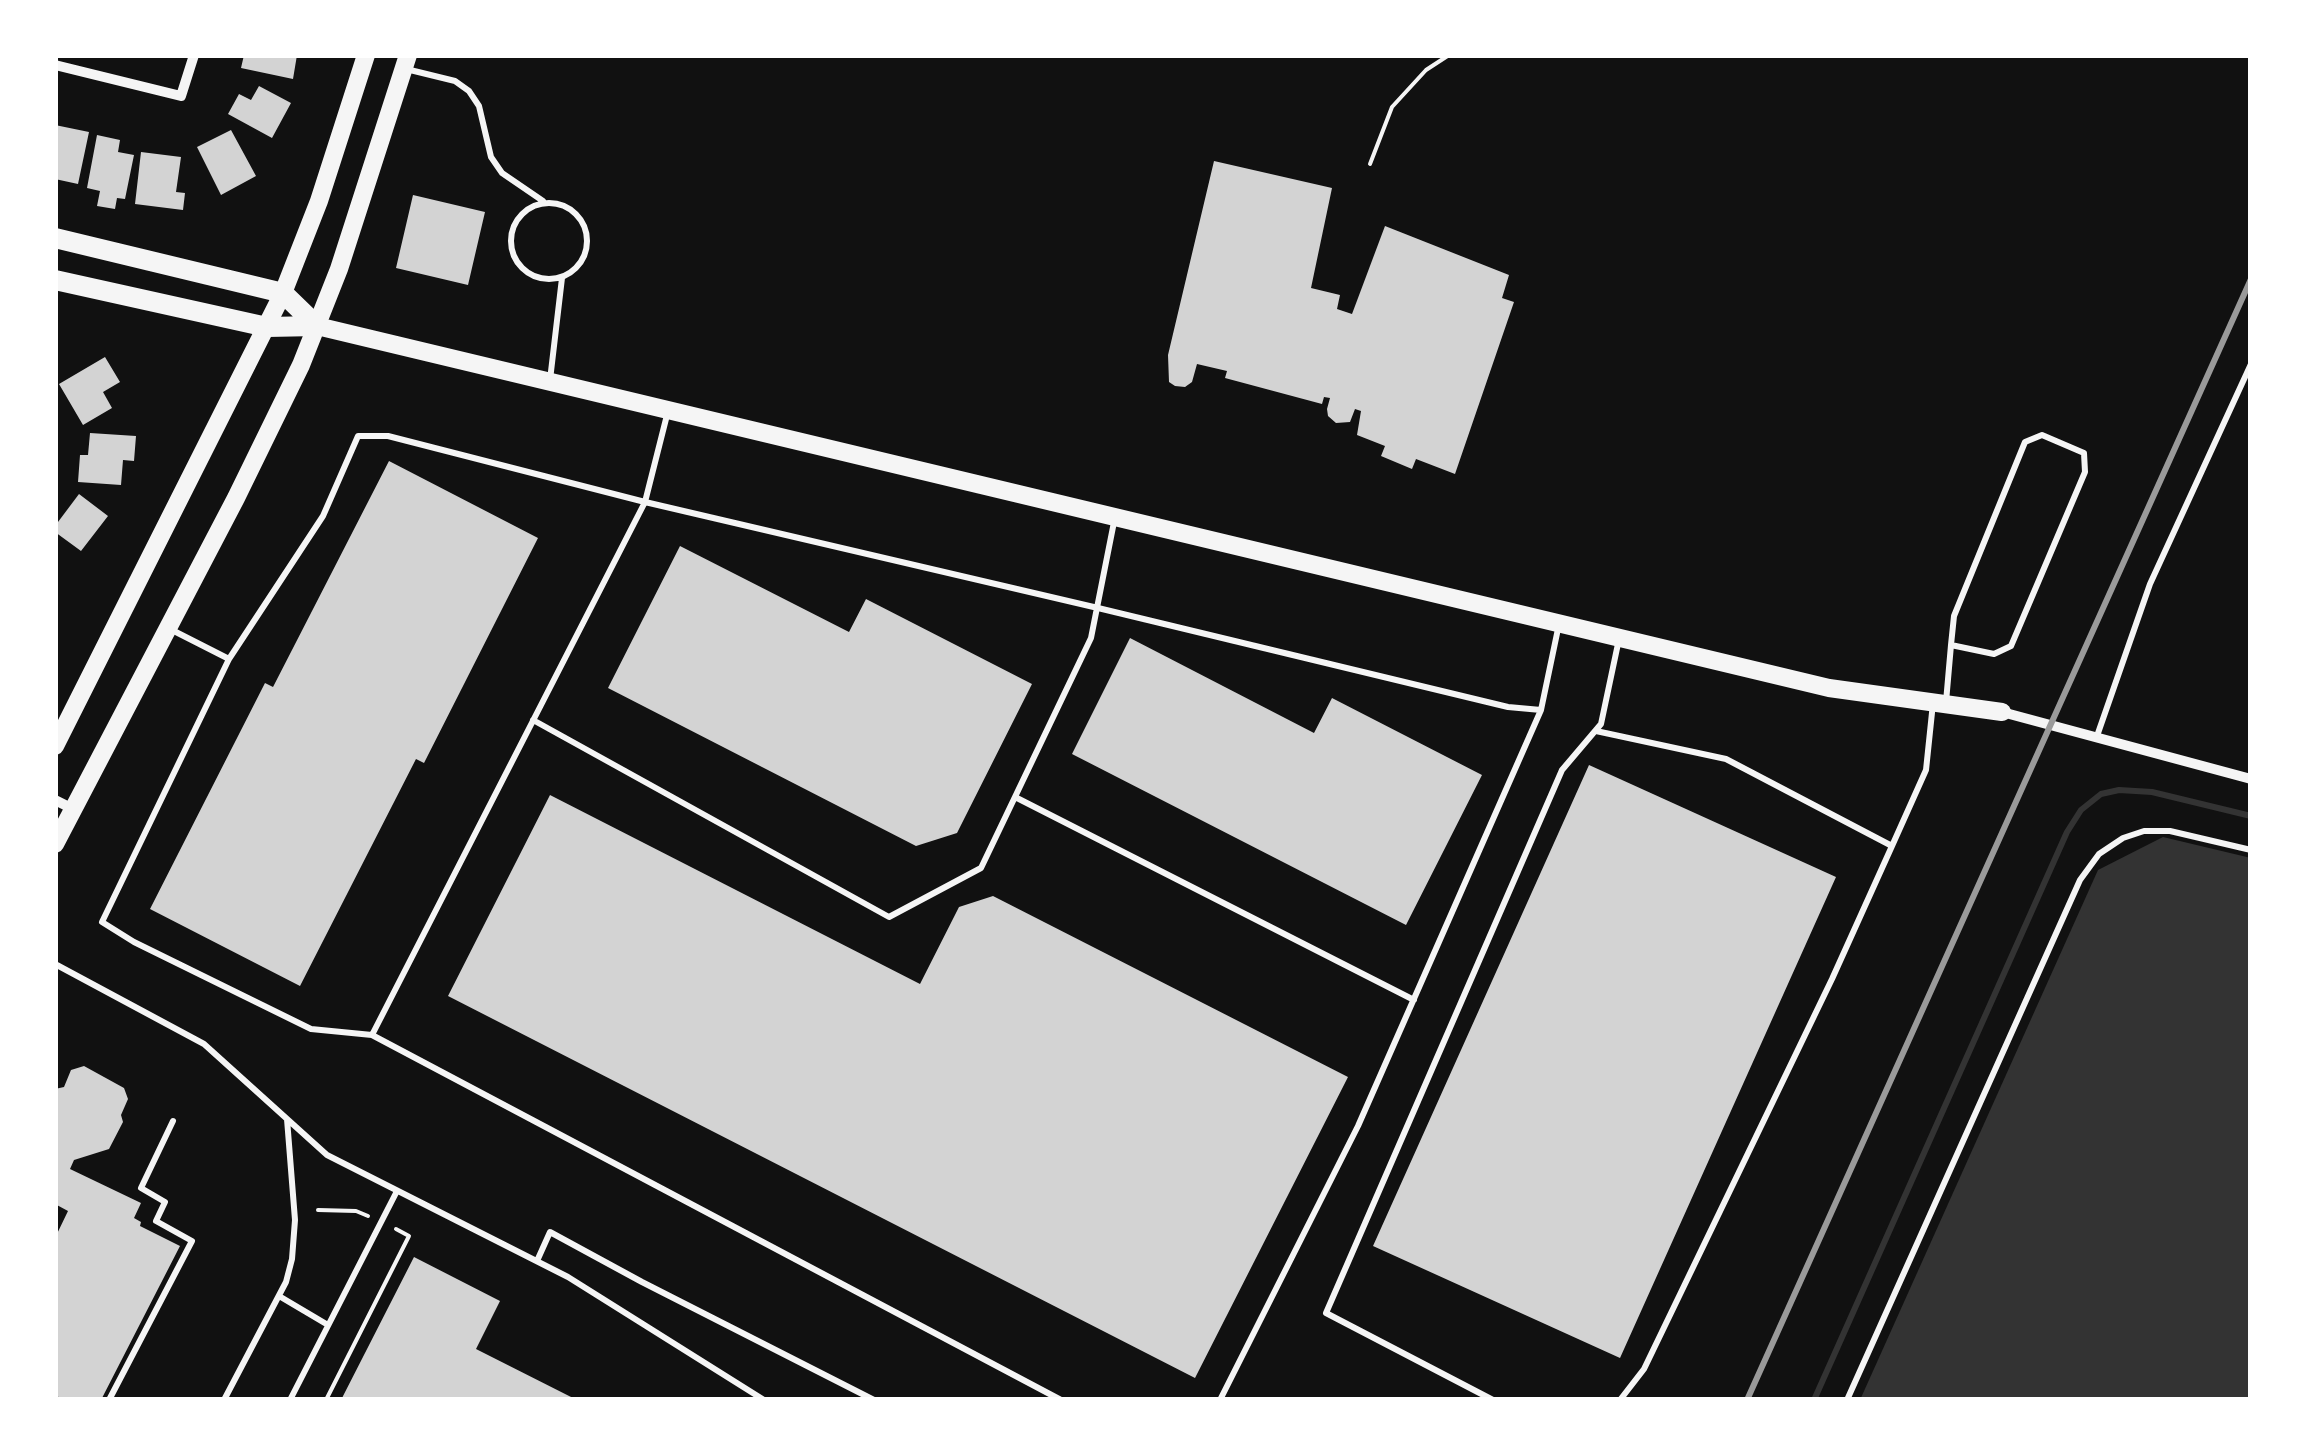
<!DOCTYPE html>
<style>
body{margin:0}
#map{position:relative;width:2306px;height:1455px;overflow:hidden;background:#111;font-family:Montserrat,sans-serif}
canvas{display:block}
.frame{position:absolute;inset:0;border:58px solid #fff;pointer-events:none}
</style>
<div id="map">
<canvas width="2306" height="1455"></canvas>
<div class="frame"></div>
</div>
<script>
const c = document.querySelector('canvas').getContext('2d');
c.lineJoin = 'round';
function fill(path, color) { c.fillStyle = color; c.fill(path, 'evenodd'); }
const shape = rows => new Path2D(rows.map(r => 'M' + r).join(''));
function strokePath(path, color, width, dash) { c.strokeStyle = color; c.lineWidth = width; c.lineCap = dash ? 'butt' : 'round'; c.setLineDash(dash || []); c.stroke(path); }
fill(shape([
 [2163,837,2251,858,2251,1400,1860,1400,2098,870]
]), '#333');
strokePath(shape([
 [1814,1400,2067,832,2081,810,2101,794,2119,790,2152,792,2251,816]
]), '#333', 6);
fill(shape([
 [244,55,297,55,293,79,241,68],
 [259,86,291,103,272,138,228,114,239,94,251,100],
 [55,125,89,132,78,184,55,179],
 [231,130,256,176,221,195,197,147],
 [97,135,120,140,118,152,134,155,125,199,117,198,115,209,97,206,100,191,87,188],
 [141,152,181,157,176,192,185,193,183,210,135,204],
 [1214,161,1332,188,1311,288,1340,295,1337,309,1352,314,1385,226,1509,275,1502,298,1514,302,1455,474,1416,459,1412,469,1381,456,1385,446,1357,435,1361,411,1355,409,1350,422,1336,423,1328,416,1327,409,1330,398,1324,397,1322,404,1225,378,1227,371,1197,364,1192,382,1185,387,1175,386,1169,382,1168,355],
 [413,195,485,212,468,285,396,268],
 [105,357,120,382,103,392,112,408,83,425,59,384],
 [90,433,136,436,134,461,123,460,121,485,78,482,80,455,88,455],
 [389,461,538,538,424,763,416,759,300,986,150,909,265,683,273,687],
 [79,494,108,516,81,551,55,532,55,526],
 [680,546,849,632,866,599,1032,684,957,833,916,846,608,688],
 [1130,638,1314,733,1332,698,1482,775,1406,925,1072,754],
 [1589,765,1836,877,1620,1358,1373,1246],
 [550,795,920,984,959,907,993,896,1348,1077,1195,1378,448,996],
 [84,1066,124,1088,128,1099,121,1115,123,1122,109,1149,74,1160,70,1169,141,1203,134,1218,141,1222,140,1226,180,1246,101,1400,64,1400,55,1395,55,1238,68,1211,55,1204,55,1089,64,1087,71,1070],
 [414,1257,500,1301,476,1349,577,1400,341,1400]
]), '#d3d3d3');
strokePath(shape([
 [1370,164,1392,107,1426,70,1449,55],
 [318,1210,356,1211,368,1216],
 [326,1400,409,1236,396,1229]
]), '#f5f5f5', 4);
strokePath(shape([
 [406,69,455,81,469,91,479,106,491,157,502,173,543,201],
 '511 241a38 38 0 1 1 76 0a38 38 0 1 1-76 0Z',
 [550,380,562,278],
 [168,628,229,659],
 [1946,702,1951,645,1954,616,2025,442,2042,435,2084,453,2085,472,2011,646,1994,654,1951,645],
 [1541,710,1559,624],
 [533,720,889,917,981,868,1091,638,1114,522],
 [1596,731,1726,759,1892,846],
 [2097,736,2150,584,2251,364],
 [1015,797,1414,1000],
 [55,964,204,1044,327,1155,568,1277,764,1400],
 [372,1035,645,502,667,415],
 [537,1261,550,1232,642,1282,874,1400],
 [279,1296,328,1325],
 [109,1400,192,1241,156,1221,165,1202,141,1188,173,1121],
 [224,1400,286,1282,292,1259,295,1220,287,1119],
 [290,1400,397,1191],
 [1061,1400,372,1035,311,1029,134,942,102,922,229,659,323,516,358,436,388,436,645,502,1098,608,1508,707,1541,710,1358,1126,1220,1400],
 [1493,1400,1326,1313,1562,770,1601,724,1619,639],
 [1620,1400,1644,1369,1832,979,1892,846,1926,770,1933,703],
 [1847,1400,2080,880,2099,854,2123,838,2144,831,2170,831,2251,850]
]), '#f5f5f5', 6);
strokePath(shape([
 [55,65,181,96,194,55],
 [2002,712,2251,779],
 [55,800,73,809]
]), '#f5f5f5', 10);
strokePath(shape([
 [317,326,1829,688,2002,712],
 [55,746,283,293,319,201,366,55],
 [55,844,236,498,301,365,339,269,408,55]
]), '#f5f5f5', 18);
strokePath(shape([
 [55,238,283,293,317,326],
 [55,280,267,327,317,326]
]), '#f5f5f5', 20);
strokePath(shape([
 [1747,1400,2251,279]
]), '#9a9a9a', 6);
</script>
